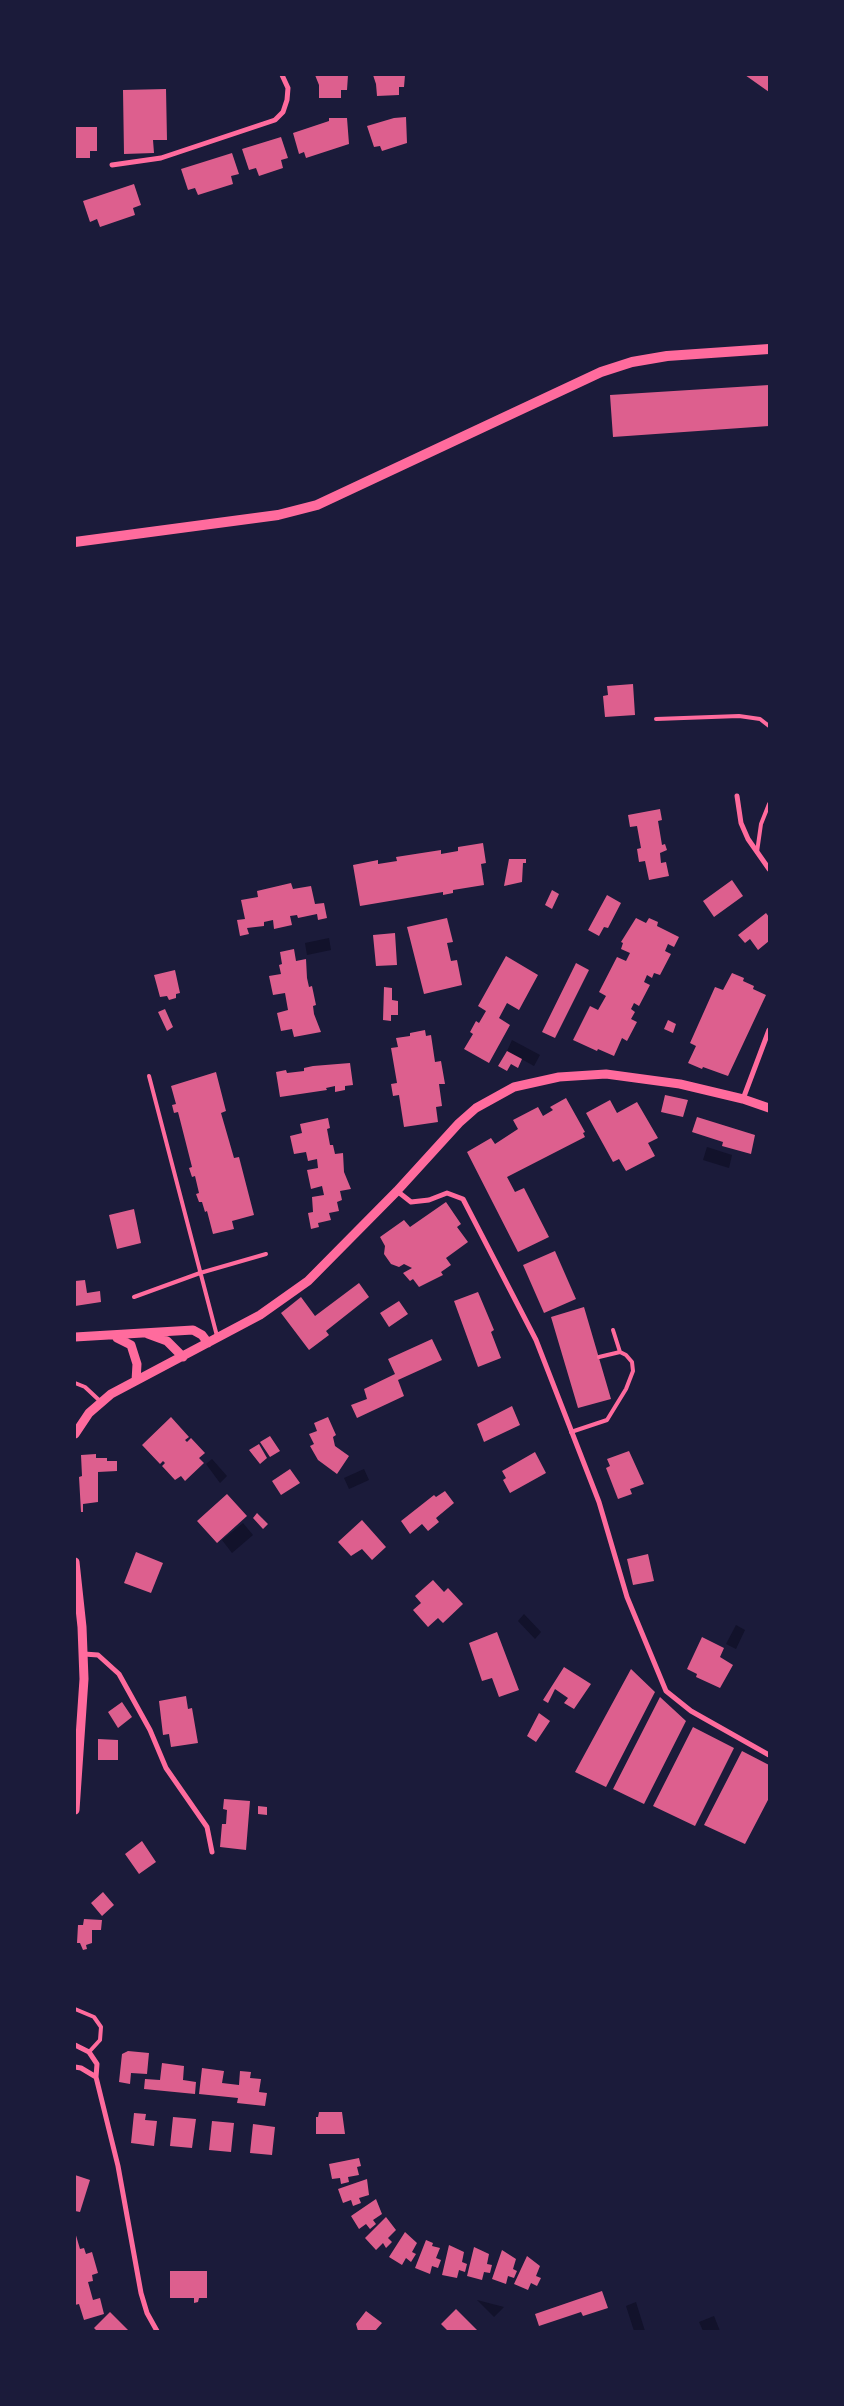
<!DOCTYPE html>
<style>
body{margin:0}
#map{position:relative;width:844px;height:2406px;overflow:hidden;background:#1b1b3a;font-family:"Open Sans",sans-serif}
canvas{display:block}
.frame{position:absolute;inset:0;border:76px solid #1b1b3a;pointer-events:none}
</style>
<div id="map">
<canvas width="844" height="2406"></canvas>
<div class="frame"></div>
</div>
<script>
const c = document.querySelector('canvas').getContext('2d');
c.lineJoin = 'round';
function fill(path, color) { c.fillStyle = color; c.fill(path, 'evenodd'); }
const shape = rows => new Path2D(rows.map(r => 'M' + r).join(''));
function strokePath(path, color, width, dash) { c.strokeStyle = color; c.lineWidth = width; c.lineCap = dash ? 'butt' : 'round'; c.setLineDash(dash || []); c.stroke(path); }
fill(shape([
 [329,938,331,950,307,955,305,943],
 [512,1040,540,1055,534,1066,507,1051],
 [707,1147,732,1155,729,1168,703,1160],
 [212,1459,227,1476,220,1483,206,1464],
 [364,1469,369,1480,349,1489,344,1478],
 [243,1523,253,1535,232,1553,222,1540],
 [524,1614,541,1632,535,1639,518,1621],
 [736,1625,745,1630,736,1649,726,1644],
 [477,2300,504,2307,494,2317],
 [636,2302,645,2331,634,2331,626,2306],
 [714,2316,720,2331,703,2331,699,2322]
]), '#12122b');
fill(shape([
 [315,75,348,75,347,90,341,90,341,98,319,98,319,85],
 [373,75,405,75,404,87,399,87,399,95,377,96,376,84],
 [745,75,769,75,769,92],
 [166,89,167,140,153,140,154,153,124,154,123,90],
 [406,117,407,143,382,151,380,146,374,147,367,126,394,118],
 [329,118,347,118,349,144,306,158,304,152,299,154,293,133,329,121],
 [75,127,97,127,97,151,90,151,90,158,75,158],
 [281,137,288,158,281,160,283,168,259,176,256,168,249,170,242,149],
 [232,153,239,174,231,176,233,184,198,195,195,188,188,190,181,169],
 [134,184,141,205,133,208,135,215,100,227,97,219,90,222,83,201],
 [769,385,769,426,613,437,610,395],
 [633,684,635,715,605,717,603,696,608,695,607,686],
 [660,809,662,820,658,821,662,845,665,844,667,850,660,853,661,863,666,862,669,876,649,880,645,861,639,862,637,849,641,848,637,826,630,827,628,815],
 [483,843,486,863,481,864,484,885,453,890,453,893,443,895,443,892,360,906,353,865,378,860,378,864,397,861,396,857,441,850,441,854,458,851,458,847],
 [509,859,526,859,526,863,523,863,522,882,504,886],
 [732,880,743,896,714,917,703,901],
 [291,883,293,889,311,886,315,904,324,903,327,918,318,920,317,914,298,918,297,915,290,916,292,925,274,929,273,920,264,922,264,926,247,928,249,934,240,936,237,920,245,919,241,900,258,897,257,891],
 [552,890,559,894,552,909,545,905],
 [607,895,621,903,608,928,604,927,599,936,588,930],
 [766,913,769,917,769,941,758,950,750,939,745,943,738,935],
 [447,918,453,942,447,943,451,961,457,960,462,985,424,994,407,927],
 [636,918,646,923,649,918,658,922,657,926,679,937,674,947,668,944,665,951,671,954,660,975,654,973,652,978,647,975,644,982,650,985,639,1006,634,1003,631,1009,635,1012,631,1019,637,1022,627,1041,622,1038,614,1056,598,1049,597,1051,573,1040,590,1006,598,1010,606,996,599,992,617,957,626,961,630,953,621,949,623,943,621,942],
 [395,933,397,965,376,966,373,935],
 [294,949,296,961,306,959,307,978,309,987,312,986,316,1005,313,1006,314,1014,321,1032,294,1037,292,1029,281,1031,277,1013,288,1010,285,993,273,995,269,976,281,974,279,965,282,964,280,952],
 [506,956,538,975,519,1010,507,1003,499,1018,510,1025,489,1063,464,1049,473,1034,470,1032,476,1021,479,1023,486,1011,478,1006],
 [576,963,589,970,555,1038,542,1032],
 [175,970,180,993,176,994,176,998,169,1000,167,996,160,997,154,975],
 [732,973,744,978,743,981,754,986,753,989,766,995,728,1076,703,1067,702,1069,688,1063,696,1046,690,1043,715,987,723,990],
 [384,987,392,988,392,1000,398,1001,398,1015,391,1015,391,1021,383,1020],
 [165,1009,173,1027,167,1031,158,1012],
 [668,1020,676,1024,673,1033,664,1029],
 [425,1030,426,1036,431,1035,435,1062,441,1061,445,1084,439,1084,442,1106,436,1107,438,1122,404,1127,399,1095,393,1096,391,1084,397,1083,391,1048,398,1047,396,1038,410,1036,410,1033],
 [507,1051,522,1059,518,1068,511,1064,507,1071,498,1066],
 [350,1063,353,1085,345,1086,345,1090,335,1092,335,1086,326,1088,327,1090,280,1097,276,1072,286,1070,287,1073,304,1071,304,1068,313,1066],
 [216,1072,226,1111,221,1113,234,1158,239,1157,254,1215,232,1221,234,1229,213,1234,207,1211,205,1212,202,1202,199,1202,196,1194,199,1193,195,1176,192,1177,189,1168,192,1167,178,1112,174,1113,172,1105,176,1104,171,1086],
 [665,1095,688,1100,683,1117,661,1112],
 [566,1098,585,1132,583,1133,585,1137,507,1177,515,1192,524,1188,549,1237,518,1252,467,1152,491,1138,495,1144,518,1129,513,1120,538,1107,543,1116,553,1110,550,1107],
 [610,1100,617,1113,637,1102,658,1138,648,1143,655,1156,626,1171,619,1159,613,1162,586,1113],
 [697,1117,755,1135,751,1154,722,1146,723,1142,692,1132],
 [328,1118,330,1128,327,1129,330,1145,333,1145,335,1154,343,1153,344,1172,351,1189,340,1191,342,1200,337,1202,339,1211,329,1213,331,1220,318,1223,319,1227,311,1229,308,1213,313,1212,312,1197,324,1195,322,1186,311,1189,307,1170,318,1168,317,1159,308,1161,306,1152,294,1154,290,1136,302,1133,300,1124],
 [446,1202,461,1224,457,1227,468,1242,446,1258,451,1265,441,1272,443,1275,419,1287,413,1279,410,1281,403,1273,412,1268,404,1264,399,1267,391,1264,384,1254,385,1246,380,1237,404,1220,410,1227],
 [134,1209,141,1243,117,1249,109,1215],
 [555,1251,576,1299,544,1313,523,1265],
 [85,1280,87,1293,100,1291,101,1302,75,1306,75,1281],
 [359,1283,369,1297,326,1331,329,1335,309,1350,281,1313,301,1297,315,1316],
 [478,1292,494,1330,491,1332,501,1358,478,1367,454,1301],
 [399,1301,408,1314,389,1327,380,1313],
 [584,1307,611,1399,578,1408,551,1317],
 [432,1339,442,1360,398,1380,404,1396,357,1418,351,1405,367,1399,364,1389,395,1374,388,1359],
 [512,1406,520,1425,484,1442,477,1424],
 [171,1417,189,1437,185,1440,187,1442,191,1438,205,1453,199,1458,204,1463,185,1481,181,1476,175,1480,162,1466,165,1463,163,1461,160,1464,142,1445],
 [328,1417,336,1435,333,1437,335,1446,349,1456,337,1474,318,1460,310,1446,314,1444,309,1434,317,1431,314,1423],
 [270,1436,280,1451,270,1457,260,1442],
 [259,1444,267,1458,260,1464,249,1450],
 [629,1451,644,1484,630,1489,632,1494,618,1499,606,1468,610,1466,607,1459],
 [535,1452,546,1473,510,1493,503,1480,506,1478,502,1471],
 [96,1454,96,1458,107,1458,107,1461,117,1461,117,1471,98,1472,98,1502,83,1504,83,1512,81,1512,79,1477,82,1476,81,1455],
 [290,1469,300,1483,281,1495,272,1481],
 [445,1491,454,1503,436,1518,439,1522,428,1531,422,1524,410,1534,401,1521,434,1495,436,1497],
 [227,1494,247,1516,217,1543,197,1521],
 [257,1513,268,1524,263,1529,253,1518],
 [362,1520,386,1547,372,1560,362,1549,351,1556,338,1542],
 [136,1552,163,1563,151,1593,124,1583],
 [648,1554,654,1581,633,1585,627,1559],
 [433,1580,444,1592,448,1588,463,1604,443,1623,438,1618,428,1627,413,1610,421,1603,415,1596],
 [497,1632,519,1690,499,1697,492,1678,482,1681,469,1643],
 [702,1637,724,1648,720,1657,733,1665,720,1688,696,1677,697,1674,687,1669],
 [564,1667,591,1684,574,1709,564,1703,568,1698,555,1689,548,1703,543,1700],
 [631,1669,655,1692,606,1787,575,1772],
 [186,1696,188,1709,192,1708,198,1743,171,1747,169,1734,163,1735,159,1701],
 [660,1697,686,1721,644,1804,613,1789],
 [122,1702,132,1717,118,1728,108,1712],
 [539,1713,550,1721,536,1742,527,1736],
 [693,1727,734,1748,695,1826,653,1806],
 [98,1739,118,1740,118,1760,98,1760],
 [742,1751,769,1765,769,1798,745,1844,704,1825],
 [224,1799,250,1801,246,1850,220,1847,222,1824,226,1824,227,1810,223,1809],
 [258,1806,267,1807,267,1815,258,1814],
 [142,1841,156,1862,139,1874,125,1854],
 [103,1892,114,1905,102,1916,91,1903],
 [84,1919,102,1920,101,1930,92,1930,92,1943,86,1945,87,1949,83,1950,80,1943,77,1943,78,1925,83,1925],
 [128,2051,149,2053,147,2074,131,2073,130,2084,119,2082,122,2054],
 [162,2063,184,2066,183,2080,196,2082,195,2094,144,2089,145,2079,160,2080],
 [202,2068,224,2071,222,2083,239,2085,240,2071,251,2072,250,2078,261,2079,259,2092,267,2093,265,2106,237,2103,238,2098,199,2094],
 [319,2112,342,2112,345,2134,316,2134,316,2117,318,2117],
 [134,2113,146,2114,145,2120,157,2121,154,2146,131,2143],
 [173,2117,196,2119,192,2148,170,2146],
 [212,2121,234,2123,231,2152,209,2150],
 [253,2124,275,2127,272,2155,250,2153],
 [359,2158,361,2166,357,2167,359,2175,348,2177,349,2182,341,2184,340,2178,332,2179,329,2164],
 [75,2175,90,2180,80,2212,75,2211],
 [367,2179,369,2195,359,2198,361,2203,353,2206,351,2200,343,2203,338,2189],
 [376,2199,382,2214,373,2220,376,2224,370,2229,366,2224,359,2229,351,2216],
 [386,2217,396,2230,388,2238,392,2242,386,2248,383,2243,376,2250,365,2238],
 [75,2232,80,2249,84,2248,86,2254,92,2252,98,2273,92,2275,93,2281,88,2282,93,2300,100,2298,104,2314,84,2320,79,2304,75,2305],
 [405,2232,417,2243,412,2252,416,2254,411,2262,406,2258,402,2265,389,2257],
 [426,2240,433,2243,432,2246,440,2248,436,2258,441,2260,438,2268,432,2266,430,2274,415,2268],
 [449,2245,464,2252,462,2262,467,2264,465,2272,459,2270,457,2278,442,2275],
 [474,2247,489,2254,487,2264,492,2265,490,2273,484,2272,482,2280,467,2276],
 [502,2250,516,2259,513,2269,517,2271,514,2278,508,2276,506,2284,492,2279],
 [527,2256,540,2266,536,2276,541,2278,537,2286,531,2283,528,2290,514,2284],
 [170,2271,207,2271,207,2298,199,2298,198,2302,194,2303,194,2298,170,2298],
 [602,2291,608,2308,583,2316,581,2312,539,2326,535,2314],
 [456,2309,478,2331,448,2331,441,2324],
 [366,2311,382,2323,375,2331,358,2331,356,2324],
 [110,2312,129,2331,97,2331,94,2328]
]), '#dd5f8e');
strokePath(shape([
 [656,719,739,716,760,719,769,726],
 [757,852,761,824,769,804],
 [149,1076,217,1336],
 [134,1297,200,1273,266,1254],
 [613,1330,620,1352],
 [75,1383,85,1387,100,1401],
 [571,1432,607,1420,626,1389,633,1371,632,1362,626,1355,620,1352,599,1357],
 [75,2009,94,2017,101,2027,100,2040,89,2052]
]), '#ff6b9d', 4);
strokePath(shape([
 [112,165,161,158,275,120,283,112,287,100,288,88,282,75],
 [737,796,741,823,748,839,769,869],
 [743,1099,769,1030],
 [397,1191,411,1202,429,1200,447,1193,463,1199,536,1340,599,1502,627,1597,666,1691,691,1711,769,1755],
 [84,1654,98,1655,119,1674,150,1730,166,1768,207,1827,212,1852],
 [75,2045,89,2052,97,2064,96,2077,118,2166,141,2293,147,2313,157,2331],
 [75,2067,81,2068,96,2077]
]), '#ff6b9d', 5);
strokePath(shape([
 [148,1334,167,1341,183,1357],
 [75,1337,193,1330,202,1335,208,1343],
 [117,1338,131,1345,137,1364,136,1381],
 [75,1434,89,1413,111,1394,260,1315,308,1281,397,1191,459,1123,476,1108,514,1087,559,1077,606,1074,680,1084,743,1099,769,1108],
 [75,1562,82,1627,84,1679,75,1810]
]), '#ff6b9d', 9);
strokePath(shape([
 [75,542,278,515,317,505,601,372,632,362,667,356,769,349]
]), '#ff6b9d', 10);
</script>
